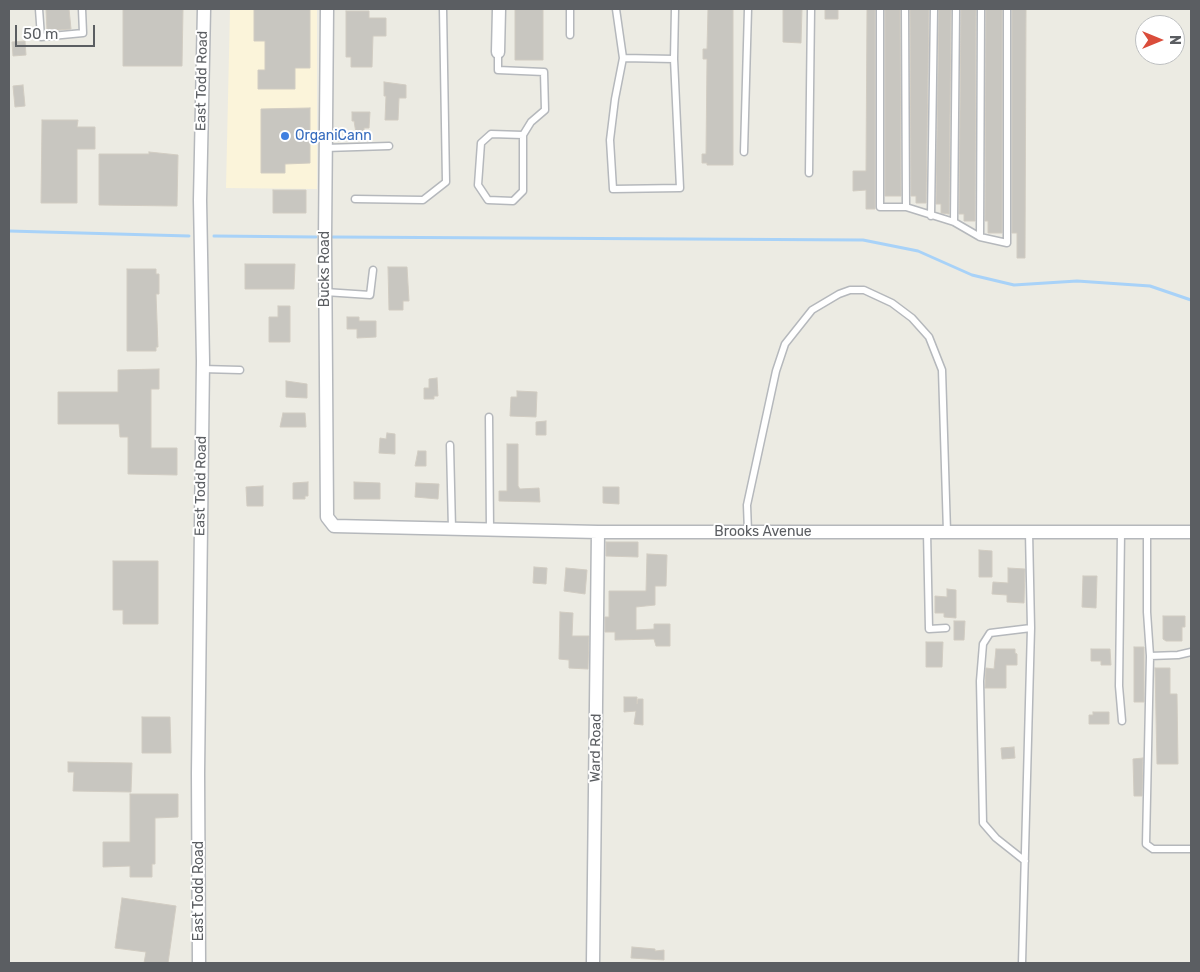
<!DOCTYPE html>
<style>
body{margin:0}
#map{position:relative;width:1200px;height:972px;overflow:hidden;background:#ecebe3;font-family:Rubik,sans-serif}
canvas{display:block}
.frame{position:absolute;inset:0;border:10px solid #5b5e62;pointer-events:none}
.north{position:absolute;left:1135px;top:15px;width:50px;height:50px;box-sizing:border-box;background:#fff;border:1px solid #bdbfc0;border-radius:50%;rotate:90deg;font-size:14px;font-weight:700;line-height:20px;text-align:center;color:#5b5e62}
.north::after{content:'';display:block;margin:auto;width:18px;height:22px;background:#da4d3b;clip-path:polygon(50% 0,100% 100%,50% 72%,0 100%)}
.scale{position:absolute;left:15px;top:25px;width:80px;height:22px;box-sizing:border-box;border:2px solid #5b5e62;border-top:0;padding-left:6px;font-size:15px;line-height:18px;white-space:nowrap;color:#5b5e62;-webkit-text-stroke:4px #fff;paint-order:stroke}
</style>
<div id="map">
<canvas width="1200" height="972"></canvas>
<div class="frame"></div>
<div class="north">N</div>
<div class="scale">50 m</div>
</div>
<script>
const c = document.querySelector('canvas').getContext('2d');
c.lineJoin = 'round';
function fill(path, color) { c.fillStyle = color; c.fill(path, 'evenodd'); }
const shape = rows => new Path2D(rows.map(r => 'M' + r).join(''));
function strokePath(path, color, width, dash) { c.strokeStyle = color; c.lineWidth = width; c.lineCap = dash ? 'butt' : 'round'; c.setLineDash(dash || []); c.stroke(path); }
function drawText(font, color, halo, rows, align = 'center') {
  c.font = font + ' Rubik,sans-serif'; c.lineWidth = 4; c.setLineDash([]); c.textBaseline = 'middle'; c.strokeStyle = halo; c.fillStyle = color; for (const [text, x, y, turn = 0] of rows) {
    c.save(); c.translate(x, y); c.rotate((+turn || 0) * Math.PI / 180); c.textAlign = isNaN(turn) ? turn : align; if (halo) c.strokeText(text, 0, 0); c.fillText(text, 0, 0); c.restore();
  }
}
fill(shape([
 [230,9,317,9,317,189,226,188]
]), '#fbf4da');
strokePath(shape([
 [9,231,189,236],
 [214,236,316,237],
 [333,237,863,240,918,251,972,275,1014,285,1077,281,1150,286,1191,300]
]), '#a8d2f8', 3);
const building = shape([
 [46,9,69,9,71,29,47,31,46,9],
 [123,9,183,9,182,66,123,66,123,9],
 [254,9,310,9,310,68,295,68,295,89,258,89,258,70,265,70,265,41,254,41,254,9],
 [515,9,543,9,543,60,515,60,515,9],
 [708,9,733,9,733,165,707,165,707,163,702,163,702,154,706,154,707,59,703,59,703,49,707,49,708,9],
 [783,9,802,9,801,43,783,42,783,9],
 [825,9,838,9,838,19,825,19,825,9],
 [867,9,875,9,875,209,866,209,866,190,853,191,853,171,866,171,867,9],
 [885,9,900,9,901,196,885,196,885,9],
 [910,9,929,9,926,203,916,203,916,196,911,196,910,9],
 [939,9,951,9,949,214,941,213,941,204,936,204,939,9],
 [961,9,976,9,975,221,964,221,964,214,959,214,961,9],
 [986,9,1002,9,1002,233,988,233,988,221,985,221,986,9],
 [1012,9,1026,9,1025,258,1017,258,1017,233,1012,233,1012,9],
 [346,11,369,11,369,18,386,18,386,36,373,36,372,67,351,67,351,57,346,57,346,11],
 [25,41,26,55,13,56,12,42,25,41],
 [384,82,406,85,406,98,399,98,398,120,385,120,386,96,384,96,384,82],
 [23,85,25,106,15,107,13,86,23,85],
 [310,108,310,163,285,164,285,173,261,173,261,109,310,108],
 [352,112,370,112,369,128,364,128,364,133,356,133,354,121,352,121,352,112],
 [42,120,78,120,77,127,95,127,95,149,77,149,77,203,41,203,42,120],
 [149,152,178,155,177,206,99,205,99,154,149,154,149,152],
 [273,190,306,190,306,213,273,213,273,190],
 [245,264,295,264,294,289,245,289,245,264],
 [388,267,407,267,409,301,403,301,403,310,389,310,388,267],
 [127,269,156,269,156,274,159,274,159,294,156,294,158,347,156,347,156,351,127,351,127,269],
 [278,306,290,306,290,342,269,342,269,317,278,317,278,306],
 [347,317,359,317,359,321,376,321,376,337,357,338,357,329,347,329,347,317],
 [159,369,159,389,151,389,151,448,177,448,177,475,128,474,128,437,120,437,119,424,58,424,58,392,118,392,118,370,159,369],
 [437,378,438,396,434,396,434,399,424,399,424,388,429,388,429,379,437,378],
 [286,381,307,384,307,398,286,397,286,381],
 [517,391,537,392,536,417,510,416,511,397,517,397,517,391],
 [283,413,305,413,306,427,280,427,283,413],
 [546,421,546,435,536,435,536,422,546,421],
 [387,433,395,434,395,454,379,453,380,438,386,439,387,433],
 [507,444,518,444,518,486,520,489,539,488,540,502,499,501,499,491,507,491,507,444],
 [418,451,426,451,426,466,415,466,418,451],
 [308,482,308,496,305,496,305,499,293,499,293,483,308,482],
 [354,482,380,483,380,499,354,499,354,482],
 [416,483,439,484,438,499,415,497,416,483],
 [263,486,263,506,247,506,246,487,263,486],
 [603,487,619,487,619,504,603,503,603,487],
 [606,542,638,542,638,557,606,556,606,542],
 [979,550,992,551,992,577,979,577,979,550],
 [647,554,667,555,666,586,655,586,655,605,636,607,636,630,654,629,654,624,670,624,670,646,656,646,654,639,615,640,615,632,605,632,605,617,609,617,609,591,646,591,647,554],
 [113,561,158,561,158,624,123,624,123,610,113,610,113,561],
 [534,567,547,568,546,584,533,583,534,567],
 [566,568,587,570,585,594,564,591,566,568],
 [1008,568,1025,569,1024,603,1007,602,1007,595,992,594,993,582,1008,583,1008,568],
 [1083,576,1097,576,1096,608,1082,607,1083,576],
 [947,589,956,590,956,618,944,617,944,613,935,613,935,596,947,597,947,589],
 [560,612,573,613,572,636,589,636,588,669,569,668,569,660,559,659,560,612],
 [1163,616,1185,616,1185,627,1182,627,1182,641,1166,641,1163,639,1163,616],
 [954,621,965,621,964,640,954,640,954,621],
 [926,642,943,642,942,667,926,667,926,642],
 [1134,647,1144,647,1144,702,1134,702,1134,647],
 [996,649,1015,649,1015,653,1017,654,1017,665,1006,665,1006,688,985,688,986,668,994,669,996,649],
 [1091,649,1110,649,1111,665,1101,665,1101,661,1091,661,1091,649],
 [1155,668,1170,668,1170,694,1177,694,1178,764,1157,764,1155,668],
 [624,697,637,697,637,704,638,699,643,699,643,725,634,724,636,711,624,712,624,697],
 [1093,712,1109,712,1109,724,1089,724,1089,715,1093,715,1093,712],
 [142,717,170,717,171,753,142,753,142,717],
 [1014,747,1015,758,1002,759,1001,748,1014,747],
 [1143,758,1142,796,1134,796,1133,759,1143,758],
 [68,762,132,763,131,792,73,791,74,772,68,772,68,762],
 [130,794,178,794,178,817,155,818,155,864,152,864,152,877,130,877,130,866,103,867,103,842,130,842,130,794],
 [122,898,176,906,168,963,144,963,146,952,115,948,122,898],
 [632,947,655,949,655,951,664,950,664,960,631,958,632,947]
]);
fill(building, '#c8c6c0');
strokePath(building, '#d1ccc2', 1);
const lane = shape([
 [39,9,41,37,83,33,82,9],
 [616,9,623,58],
 [880,9,880,207,906,207,954,222,980,237,1007,243,1007,9],
 [905,9,906,207],
 [570,35,570,9],
 [498,52,498,70,544,72,545,110,531,122,523,135,523,191,513,201,488,200,478,185,481,143,491,134,523,135],
 [674,59,623,58,615,99,610,140,613,189,680,188,674,59,675,9],
 [325,148,389,146],
 [744,152,748,9],
 [809,173,811,9],
 [355,199,423,200,446,182,443,9],
 [931,216,934,9],
 [954,222,956,9],
 [980,237,981,9],
 [325,292,370,295,373,270],
 [202,369,240,370],
 [489,417,490,530],
 [450,445,452,529],
 [1147,531,1147,612,1150,656,1146,844,1153,849,1191,849],
 [748,532,747,505,776,371,785,344,812,310,839,294,850,290,864,290,892,303,912,318,929,337,942,370,947,532],
 [927,532,929,629,946,628],
 [1121,532,1119,686,1122,721],
 [1150,656,1178,655,1191,652],
 [1025,861,996,838,983,823,980,681,983,644,990,633,1031,628],
 [1022,963,1031,628,1029,532]
]);
const street = shape([
 [327,9,325,239,327,517,334,526,598,532,1191,532],
 [498,52,499,9],
 [199,963,198,773,203,361,200,200,204,9],
 [593,963,598,532]
]);
strokePath(lane, '#b5b8bc', 9);
strokePath(street, '#b5b8bc', 15);
strokePath(lane, '#fff', 6);
strokePath(street, '#fff', 12);
for (const [x, y, r, color] of [
 [285,136,5,"#3f7fe0"]
]) { const dot = new Path2D(); dot.arc(x, y, r, 0, 2 * Math.PI); c.fillStyle = color; c.fill(dot); strokePath(dot, '#fff', 2); }
drawText('14px', '#5b5e62', '#fff', [
 ["East Todd Road",202,81,-89],
 ["Bucks Road",325,269,-90],
 ["East Todd Road",201,486,-89],
 ["Brooks Avenue",763,532],
 ["Ward Road",596,748,-89],
 ["East Todd Road",199,891,-90]
]);
drawText('14px', '#366cbe', '#fff', [
 ["OrganiCann",295,136]
], 'left');
</script>
